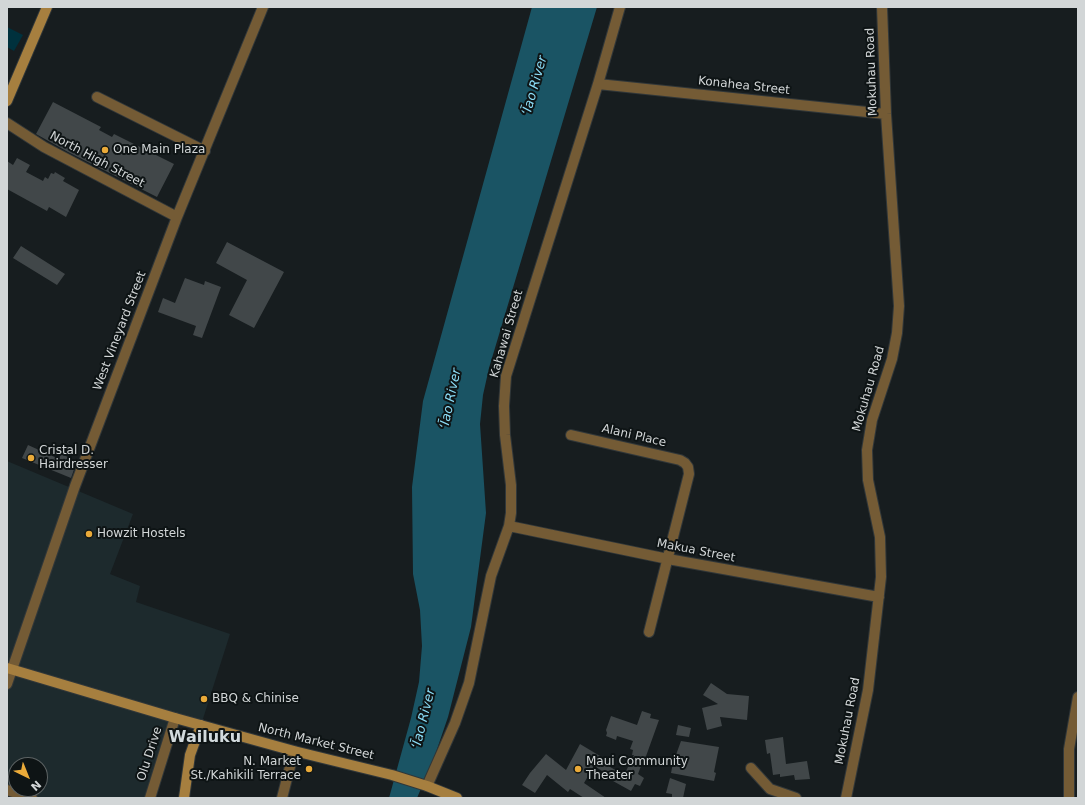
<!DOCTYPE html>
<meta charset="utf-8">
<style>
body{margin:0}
#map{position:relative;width:1085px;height:805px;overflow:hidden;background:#171d1f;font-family:"DejaVu Sans",sans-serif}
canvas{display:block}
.frame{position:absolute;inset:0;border:8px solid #d2d6d7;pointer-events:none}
.north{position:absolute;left:8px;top:757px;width:40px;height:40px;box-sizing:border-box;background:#0e1415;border:1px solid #5c6263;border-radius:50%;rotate:137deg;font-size:11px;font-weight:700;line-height:16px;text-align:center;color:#d2d6d7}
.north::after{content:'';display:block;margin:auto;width:14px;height:18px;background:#eaaa39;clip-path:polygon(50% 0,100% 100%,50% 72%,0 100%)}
</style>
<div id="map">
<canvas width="1085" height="805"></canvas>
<div class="frame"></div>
<div class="north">N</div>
</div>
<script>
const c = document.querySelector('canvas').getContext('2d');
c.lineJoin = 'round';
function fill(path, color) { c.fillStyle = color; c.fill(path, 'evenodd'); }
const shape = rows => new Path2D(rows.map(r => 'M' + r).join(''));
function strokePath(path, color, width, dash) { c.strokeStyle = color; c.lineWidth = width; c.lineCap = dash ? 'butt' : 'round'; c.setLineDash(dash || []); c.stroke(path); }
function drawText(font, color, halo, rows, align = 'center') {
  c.font = font + ' "DejaVu Sans",sans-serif'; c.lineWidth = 4; c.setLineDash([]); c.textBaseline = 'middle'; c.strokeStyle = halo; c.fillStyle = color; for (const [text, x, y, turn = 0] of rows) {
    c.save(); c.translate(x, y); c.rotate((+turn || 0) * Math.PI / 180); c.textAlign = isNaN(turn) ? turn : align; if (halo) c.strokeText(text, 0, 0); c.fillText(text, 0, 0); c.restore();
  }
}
fill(shape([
 [7,461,133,514,110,574,140,586,136,602,230,634,201,725,175,719,150,798,32,798,7,790],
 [16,765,40,765,40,789,16,789]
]), '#1d2a2d');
fill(shape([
 [7,27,23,35,14,51,7,47]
]), '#00313d');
fill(shape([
 [532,7,597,7,489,368,483,395,480,424,486,513,471,627,448,717,434,758,417,798,389,798,411,718,419,682,422,646,420,610,413,574,412,487,423,401]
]), '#1a5464');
fill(shape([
 [53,102,101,127,99,130,112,137,114,134,174,164,157,197,68,152,36,134],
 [17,158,30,165,26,172,43,181,45,177,48,179,51,173,54,174,55,172,65,178,63,181,79,190,66,217,49,207,47,211,7,189,7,161,13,165],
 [227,242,284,272,254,328,229,315,247,280,216,263],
 [21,246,65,274,57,285,13,258],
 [185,278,204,285,205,281,221,287,202,338,193,335,196,326,158,312,163,298,175,303],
 [28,445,59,459,61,454,77,461,71,478,22,458],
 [711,683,727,694,749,696,747,720,720,717,722,726,707,730,702,708,718,704,703,695],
 [642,711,651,714,650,718,659,720,645,759,644,758,638,774,644,778,640,786,635,784,631,791,613,781,614,778,594,766,584,783,606,798,584,798,570,789,568,792,547,775,535,793,522,785,530,773,546,754,566,770,580,744,600,756,598,760,624,775,634,755,632,755,633,750,630,749,633,741,617,736,616,740,606,736,607,733,606,730,611,716,637,725],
 [678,725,691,728,689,737,676,735],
 [783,737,786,764,807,761,810,779,795,780,794,775,780,777,780,774,773,775,770,753,767,754,765,740],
 [681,741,719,747,714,772,716,773,714,781,671,773,673,763],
 [670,778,686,784,683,798,672,798,672,794,666,793]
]), '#414749');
const street = shape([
 [598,84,886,114],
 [97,97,205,151],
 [7,123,44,147,177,217],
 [571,435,680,460,685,463,688,467,689,474,649,632],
 [509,526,668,559,879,597],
 [7,684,75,486,177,217,263,7],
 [751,768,770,789,796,798],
 [427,786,455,723,469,683,491,576,509,526,511,513,511,485,505,435,504,406,506,376,598,84,620,7],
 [7,790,32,798],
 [150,798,175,718],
 [282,798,294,751],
 [846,798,868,690,881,577,880,537,868,480,867,450,872,420,892,359,897,333,899,306,886,114,882,7],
 [1069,798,1069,749,1078,697]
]);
const secondary = shape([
 [7,101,47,7],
 [7,668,175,718,294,751,392,775,427,786,457,798],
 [184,798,190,755,201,725]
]);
strokePath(street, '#313739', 12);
strokePath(secondary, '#313739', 12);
strokePath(street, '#745b35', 10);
strokePath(secondary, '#a67f3f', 10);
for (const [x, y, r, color] of [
 [105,150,4,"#eaaa39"],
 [31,458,4,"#eaaa39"],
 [89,534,4,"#eaaa39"],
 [204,699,4,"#eaaa39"],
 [309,769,4,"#eaaa39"],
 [578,769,4,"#eaaa39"]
]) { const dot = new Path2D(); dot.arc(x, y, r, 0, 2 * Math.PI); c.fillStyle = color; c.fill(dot); strokePath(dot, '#0e1415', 1.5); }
drawText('12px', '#d2d6d7', '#0e1415', [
 ["Mokuhau Road",872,72,-92],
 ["Konahea Street",744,86,6],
 ["North High Street",97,160,28],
 ["West Vineyard Street",120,331,-69],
 ["Kahawai Street",507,334,-74],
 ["Mokuhau Road",869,389,-74],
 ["Alani Place",634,436,13],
 ["Makua Street",696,551,11],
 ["Mokuhau Road",848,721,-79],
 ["North Market Street",316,742,14],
 ["Olu Drive",150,754,-72]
]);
drawText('12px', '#d2d6d7', '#0e1415', [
 ["One Main Plaza",113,150],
 ["Cristal D.",39,451],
 ["Hairdresser",39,465],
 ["Howzit Hostels",97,534],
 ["BBQ & Chinise",212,699],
 ["N. Market",301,762,"right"],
 ["St./Kahikili Terrace",301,776,"right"],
 ["Maui Community",586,762],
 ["Theater",586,776]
], 'left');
drawText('italic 13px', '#8bddf7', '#0e1415', [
 ["ʻĪao River",535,86,-74],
 ["ʻĪao River",451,399,-78],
 ["ʻĪao River",424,719,-76]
]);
drawText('bold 16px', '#d2dadd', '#0e1415', [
 ["Wailuku",205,738]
]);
</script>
